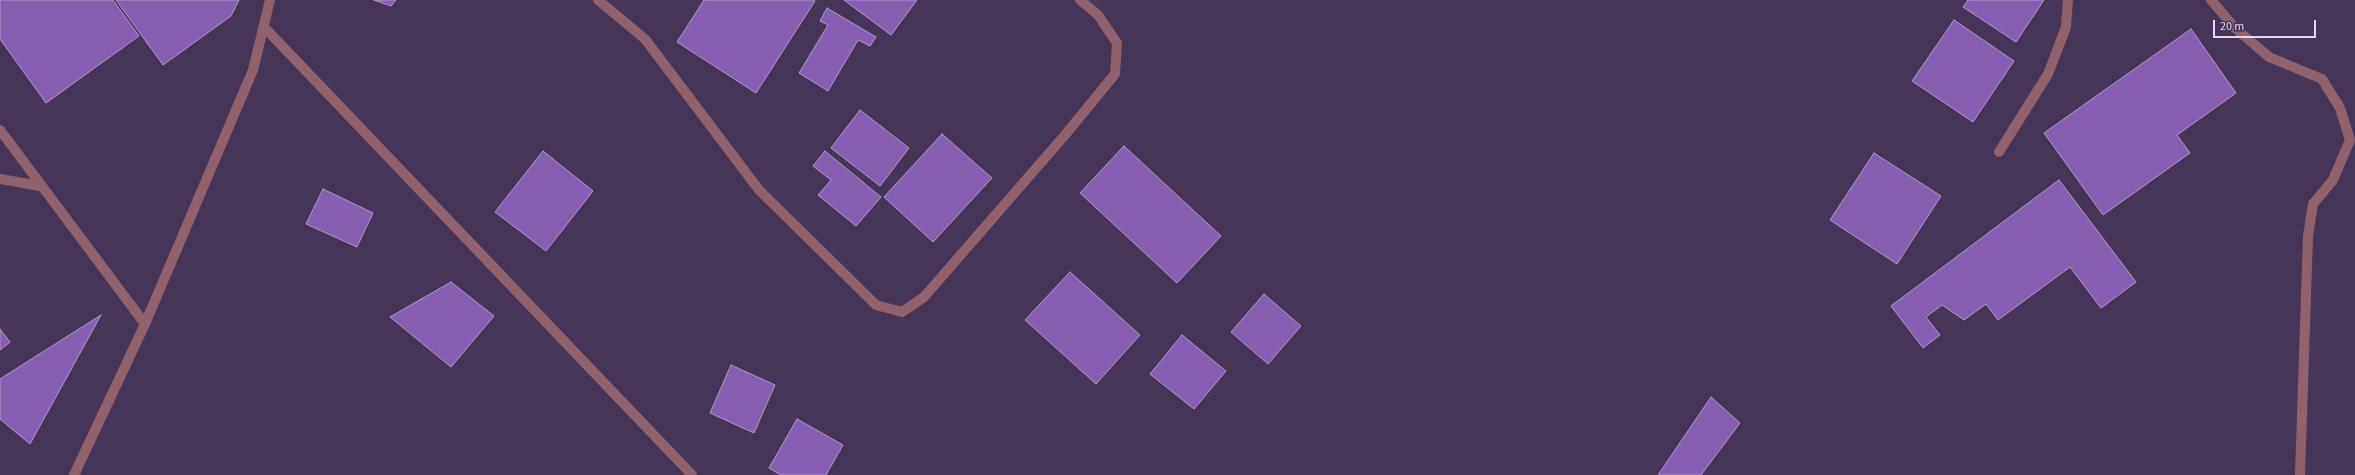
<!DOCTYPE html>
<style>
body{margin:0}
#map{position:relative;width:2355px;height:475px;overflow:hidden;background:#453557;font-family:"Source Sans 3",sans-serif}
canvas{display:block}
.scale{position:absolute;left:2213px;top:20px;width:103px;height:18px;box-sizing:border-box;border:2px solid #e2d9ee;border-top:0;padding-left:5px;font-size:12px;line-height:14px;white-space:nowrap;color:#e2d9ee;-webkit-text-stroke:3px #453557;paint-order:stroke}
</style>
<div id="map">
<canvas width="2355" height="475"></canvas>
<div class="scale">20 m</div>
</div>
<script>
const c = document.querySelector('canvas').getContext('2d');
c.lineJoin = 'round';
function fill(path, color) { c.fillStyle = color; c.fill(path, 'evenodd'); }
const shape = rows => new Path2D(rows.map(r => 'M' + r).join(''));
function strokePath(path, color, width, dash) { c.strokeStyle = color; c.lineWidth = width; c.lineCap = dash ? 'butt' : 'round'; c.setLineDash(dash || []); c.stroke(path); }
const building = shape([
 [0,0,113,0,139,36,46,103,0,39,0,0],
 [116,0,239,0,231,16,163,65,116,0],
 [374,0,396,0,391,6,374,0],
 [704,0,813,0,815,1,756,93,677,42,704,0],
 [844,0,917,0,891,35,844,0],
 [1968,0,2044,0,2016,42,1963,7,1968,0],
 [827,8,876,37,870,46,858,40,828,91,799,73,828,25,820,21,827,8],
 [1954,20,2014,61,1973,122,1912,81,1954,20],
 [2191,29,2236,93,2177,135,2190,153,2103,215,2044,133,2191,29],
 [860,110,909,148,880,186,831,148,860,110],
 [942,134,992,178,933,242,884,197,942,134],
 [1124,146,1221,236,1177,283,1080,193,1124,146],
 [543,151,593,191,546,251,495,212,543,151],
 [825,151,881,197,856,226,818,195,831,180,813,166,825,151],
 [1874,153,1941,196,1897,264,1830,220,1874,153],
 [2059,180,2136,282,2101,308,2070,267,1998,320,1986,304,1964,320,1942,305,1926,317,1940,335,1923,348,1891,306,2059,180],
 [323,189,373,213,357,247,306,224,323,189],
 [1070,272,1140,335,1096,384,1025,320,1070,272],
 [451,282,494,316,451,367,390,317,451,282],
 [1264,294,1301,326,1268,364,1231,332,1264,294],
 [101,315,30,444,0,419,0,379,101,315],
 [0,329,10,342,0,350,0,329],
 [1182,335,1226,371,1194,409,1150,374,1182,335],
 [731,365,775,385,754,433,710,413,731,365],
 [1711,397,1740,423,1701,475,1658,475,1711,397],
 [797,419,843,445,826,475,781,475,769,468,797,419]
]);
fill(building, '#865eb2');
strokePath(building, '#ae9dc4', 1);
strokePath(shape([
 [598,0,645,39,759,190,876,305,902,312,924,297,1065,135,1115,74,1117,43,1098,15,1080,0],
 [2211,0,2235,28,2269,57,2322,79,2340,108,2350,140,2333,180,2313,204,2308,236,2300,475],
 [264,27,692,475],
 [0,130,145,324],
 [1999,152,2048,74,2066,27,2068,0],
 [0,179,40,186],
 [74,475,145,324,253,70,270,0]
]), '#8f626c', 10);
</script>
